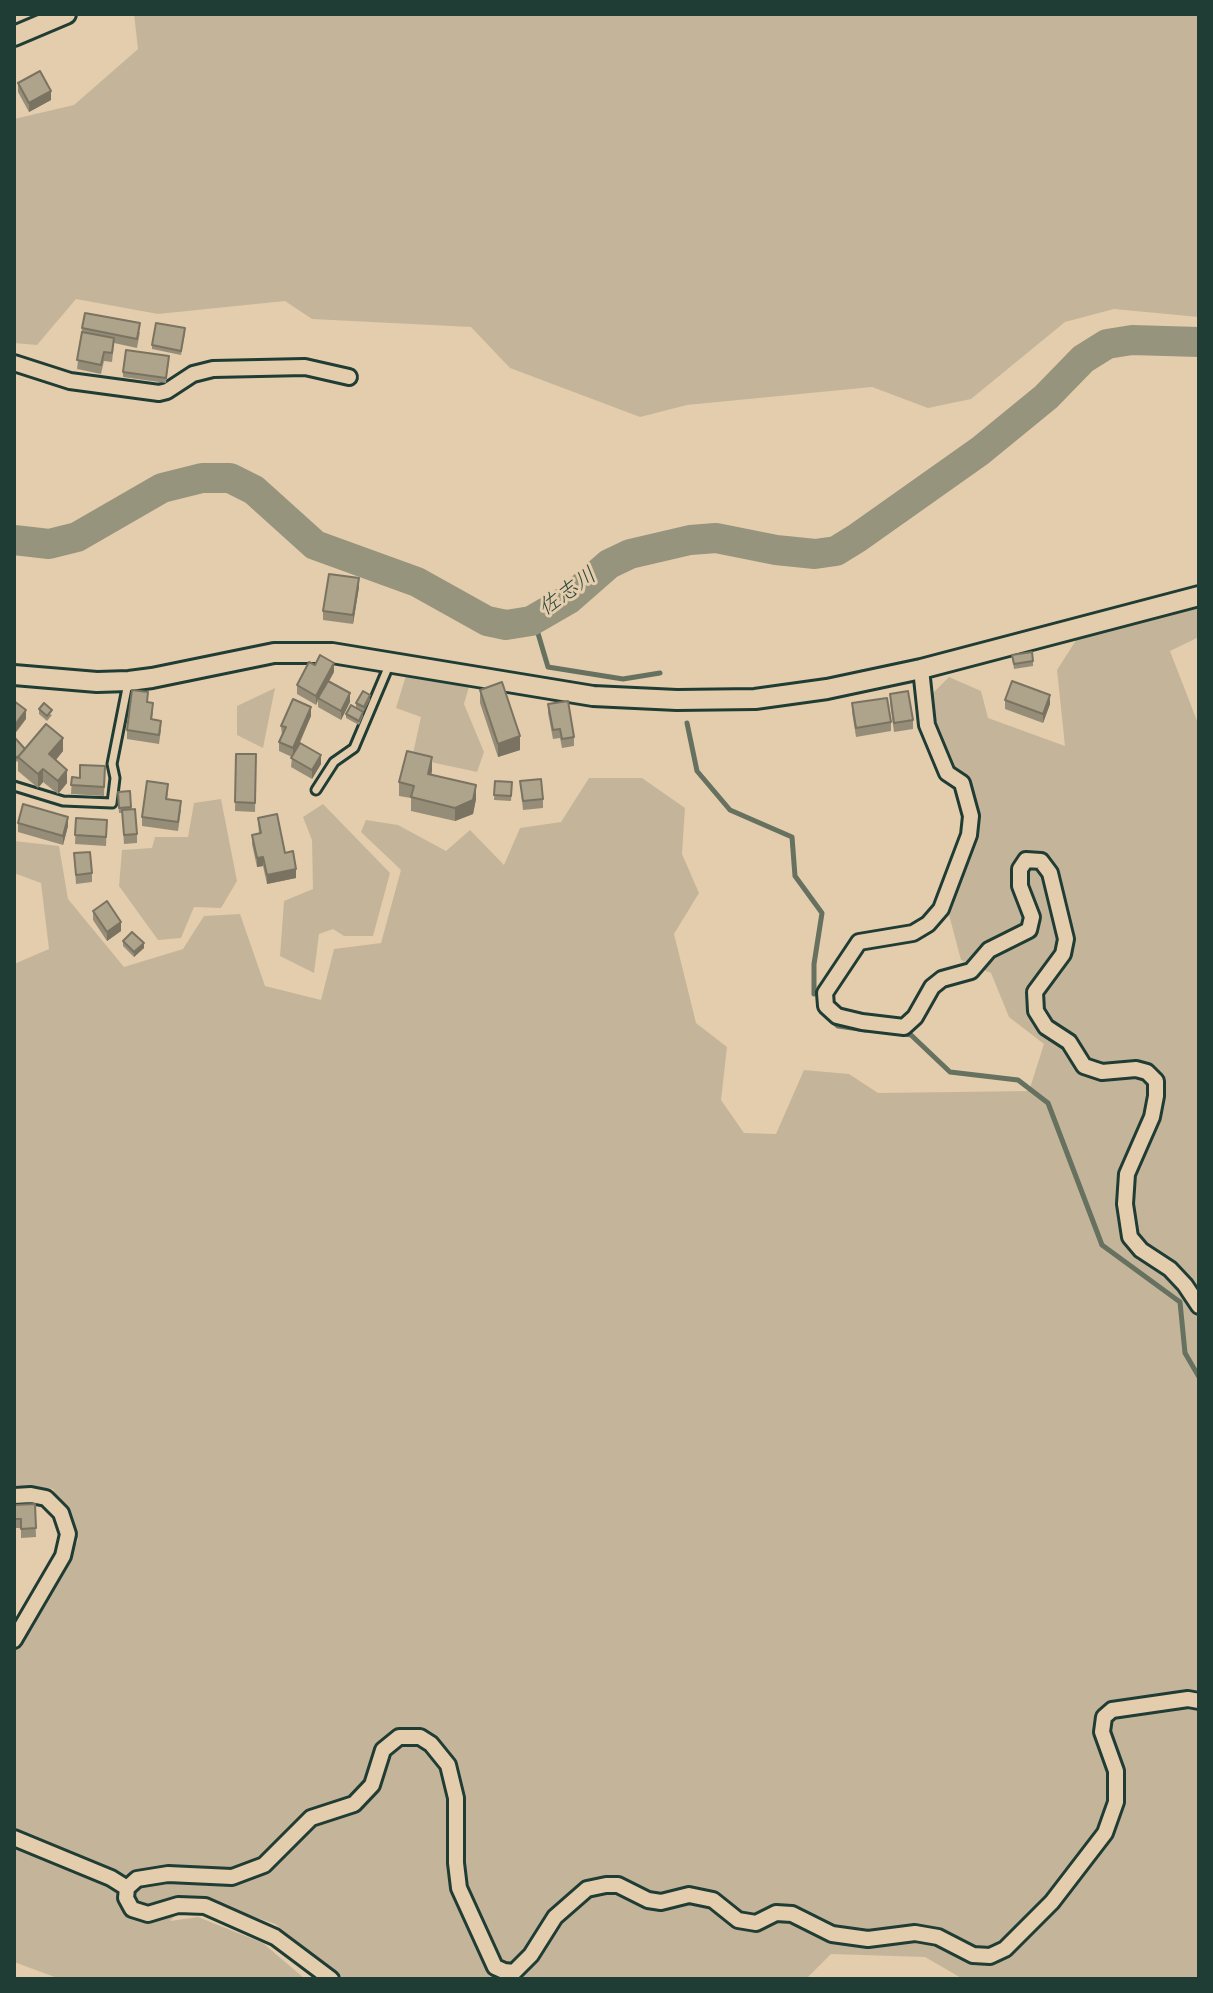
<!DOCTYPE html>
<meta charset="utf-8">
<style>
body{margin:0}
#map{position:relative;width:1213px;height:1993px;overflow:hidden;background:#e4cdad;font-family:Kalam,sans-serif}
canvas{display:block}
.frame{position:absolute;inset:0;border:16px solid #1f3d34;pointer-events:none}
</style>
<div id="map">
<canvas width="1213" height="1993"></canvas>
<div class="frame"></div>
</div>
<script>
const c = document.querySelector('canvas').getContext('2d');
c.lineJoin = 'round';
function fill(path, color) { c.fillStyle = color; c.fill(path, 'evenodd'); }
const shape = rows => new Path2D(rows.map(r => 'M' + r).join(''));
function strokePath(path, color, width, dash) { c.strokeStyle = color; c.lineWidth = width; c.lineCap = dash ? 'butt' : 'round'; c.setLineDash(dash || []); c.stroke(path); }
function drawText(font, color, halo, rows, align = 'center') {
  c.font = font + ' Kalam,"Klee One",sans-serif'; c.lineWidth = 6; c.setLineDash([]); c.textBaseline = 'middle'; c.strokeStyle = halo; c.fillStyle = color; for (const [text, x, y, turn = 0] of rows) {
    c.save(); c.translate(x, y); c.rotate((+turn || 0) * Math.PI / 180); c.textAlign = isNaN(turn) ? turn : align; if (halo) c.strokeText(text, 0, 0); c.fillText(text, 0, 0); c.restore();
  }
}
fill(shape([
 [134,14,1199,14,1199,317,1114,309,1065,322,971,399,928,408,872,387,687,405,640,417,510,368,471,327,312,319,285,301,158,314,76,299,37,345,14,343,14,119,74,105,138,49],
 [1199,607,1199,637,1170,651,1199,726,1199,1979,963,1979,925,1957,831,1954,806,1979,344,1979,275,1924,194,1896,170,1921,198,1917,263,1943,305,1979,60,1979,14,1962,14,1631,42,1609,78,1540,53,1489,14,1485,14,964,49,949,41,883,14,873,14,841,59,846,68,899,124,967,183,949,204,916,240,914,265,986,321,1000,334,949,381,943,401,870,361,832,366,820,398,825,446,851,470,830,504,865,520,828,561,822,589,778,642,778,685,808,682,854,699,893,674,934,696,1023,727,1047,721,1100,744,1133,776,1134,804,1070,849,1074,878,1093,1029,1091,1044,1044,1009,1017,991,973,961,960,948,911,979,831,969,780,950,767,929,697,949,677,981,691,988,718,1065,746,1057,670,1080,634],
 [407,672,470,683,464,704,484,752,477,772,412,758,421,717,396,708],
 [275,688,263,748,237,735,237,706],
 [221,799,237,881,221,908,194,907,181,938,158,940,119,886,122,850,152,848,155,837,188,837,194,803],
 [323,804,390,873,373,936,344,936,333,929,319,934,314,973,280,956,284,901,313,889,312,840,303,817]
]), '#c4b59a');
strokePath(shape([
 [531,621,537,630,548,667,623,679,660,673],
 [687,723,697,771,730,810,792,837,795,876,822,913,814,964,814,994],
 [831,1020,838,1026,866,1030],
 [900,1033,911,1035,950,1072,1018,1080,1048,1103,1102,1245,1180,1302,1185,1353,1199,1377]
]), '#667160', 5);
strokePath(shape([
 [14,540,49,544,77,537,162,488,202,478,230,478,254,490,315,545,417,582,487,621,506,625,531,621,569,599,609,564,630,554,690,540,716,538,776,550,815,554,836,551,857,538,980,451,1046,397,1083,359,1107,344,1132,340,1199,342]
]), '#96947d', 30);
const service = shape([
 [14,786,63,801,112,803,115,778,112,764,128,683],
 [316,790,334,762,354,748,390,663]
]);
const minor = shape([
 [14,363,70,381,159,393,167,391,193,374,213,369,305,367,349,377],
 [921,669,927,725,947,773,962,783,971,816,969,835,941,909,928,924,913,933,859,942,825,993,826,1006,837,1016,862,1022,904,1027,915,1017,932,987,942,979,971,971,989,950,1029,930,1032,917,1020,886,1020,869,1026,860,1041,861,1050,873,1066,939,1063,954,1035,992,1036,1011,1046,1027,1069,1042,1084,1066,1102,1072,1136,1069,1147,1072,1156,1081,1156,1096,1152,1117,1127,1174,1125,1204,1130,1237,1141,1250,1170,1269,1185,1285,1199,1306],
 [14,1496,31,1495,46,1498,61,1513,68,1534,63,1556,14,1640],
 [14,1838,111,1878,127,1888],
 [127,1888,137,1879,168,1874,232,1877,264,1865,311,1818,354,1804,372,1785,383,1750,399,1737,420,1737,431,1744,448,1765,456,1798,456,1863,459,1888,495,1967,504,1971,514,1972,531,1955,555,1917,587,1889,606,1885,618,1885,648,1900,661,1902,689,1895,713,1900,738,1920,756,1923,776,1913,792,1914,832,1934,868,1939,915,1933,938,1937,973,1955,990,1956,1005,1949,1052,1902,1105,1833,1116,1802,1116,1771,1102,1732,1104,1717,1112,1710,1188,1699,1199,1701],
 [127,1888,126,1898,132,1909,148,1914,178,1905,205,1906,275,1937,331,1979]
]);
const tertiary = shape([
 [14,36,66,14],
 [14,675,97,682,129,681,152,678,274,653,332,653,593,696,677,700,755,699,827,689,921,669,1199,596]
]);
strokePath(service, '#1f3d34', 13);
strokePath(minor, '#1f3d34', 20);
strokePath(tertiary, '#1f3d34', 24);
strokePath(service, '#e4cdad', 7);
strokePath(minor, '#e4cdad', 14);
strokePath(tertiary, '#e4cdad', 18);
fill(shape([
 [18,83,51,100,29,112,18,92],
 [82,328,140,332,137,348,114,343,112,362,104,361,101,374,77,369],
 [185,333,181,355,152,349,152,345],
 [169,361,166,383,123,377,123,372],
 [359,587,353,624,323,620,323,611],
 [1012,655,1033,661,1033,666,1014,669],
 [334,672,329,681,350,702,341,720,318,707,318,701,316,705,297,694,297,685],
 [480,690,520,750,498,757,480,703],
 [890,694,913,720,913,729,894,732,890,703],
 [370,700,363,712,363,716,359,725,346,718,346,714,356,707,356,703],
 [1005,700,1050,704,1043,723,1005,709],
 [852,703,891,722,891,731,856,737,852,712],
 [548,704,574,737,574,746,562,748,560,738,553,739,548,713],
 [39,709,52,715,47,721,39,714],
 [153,712,152,719,161,730,159,744,127,739,127,730],
 [311,716,299,745,321,764,312,779,291,767,292,757,279,751,279,742,282,735,281,726],
 [14,739,25,749,63,751,56,760,67,783,58,794,43,782,38,788,18,771,18,761,17,762,14,759],
 [236,754,256,754,255,812,235,811],
 [105,766,104,796,71,794,72,777,80,778],
 [432,771,431,775,476,799,473,814,455,821,411,811,411,798,399,796,399,782],
 [495,781,512,782,511,801,494,800],
 [520,781,543,799,543,808,523,810],
 [118,792,131,807,137,834,137,843,124,844,122,813,119,813],
 [168,793,167,799,181,810,178,831,142,826,142,817],
 [76,818,107,820,106,846,75,844],
 [258,818,285,853,296,878,267,884,263,866,257,867,252,844,252,835,259,834],
 [18,823,68,826,63,845,18,832],
 [74,853,92,873,92,882,76,884],
 [93,911,121,931,107,941,93,920],
 [123,941,144,948,134,957,123,946],
 [35,1504,36,1537,21,1538,21,1528,14,1528,14,1505]
]), '#968d78');
fill(shape([
 [51,91,51,100,29,112,29,103],
 [359,578,359,587,353,624,353,615],
 [334,663,334,672,319,699,318,698,316,705,316,696],
 [350,693,350,702,341,720,341,711],
 [370,695,370,700,364,712,364,707],
 [1050,695,1050,704,1043,723,1043,714],
 [311,707,311,716,293,757,293,748],
 [26,710,26,719,14,735,14,726],
 [520,736,520,750,498,757,498,744],
 [63,738,63,751,49,768,49,754],
 [321,755,321,764,312,779,312,770],
 [432,757,432,771,428,787,428,774],
 [43,769,43,782,38,788,38,774],
 [67,770,67,783,58,794,58,781],
 [476,785,476,799,473,814,455,821,455,808],
 [68,817,68,826,63,845,63,836],
 [263,857,263,866,257,867,257,858],
 [296,869,296,878,267,884,267,875],
 [121,922,121,931,107,941,107,932],
 [144,943,144,948,134,957,134,952]
]), '#7a7361');
const building = shape([
 [40,71,51,91,29,103,18,83,40,71],
 [85,313,140,323,137,339,82,328,85,313],
 [156,323,185,328,181,351,152,345,156,323],
 [82,332,114,338,112,353,104,352,101,365,77,360,82,332],
 [126,350,169,356,166,378,123,372,126,350],
 [329,574,359,578,353,615,323,611,329,574],
 [1032,652,1033,661,1014,664,1012,655,1032,652],
 [320,655,334,663,316,696,297,685,309,662,315,665,320,655],
 [328,681,350,693,341,711,318,698,328,681],
 [1012,681,1050,695,1043,714,1005,700,1012,681],
 [502,682,520,736,498,744,480,690,502,682],
 [132,690,148,692,147,702,153,703,151,719,161,721,159,735,127,730,132,690],
 [363,691,370,695,364,707,356,703,363,691],
 [908,691,913,720,894,723,890,694,908,691],
 [887,698,891,722,856,728,852,703,887,698],
 [293,699,311,707,293,748,279,742,286,727,281,726,293,699],
 [14,701,26,710,14,726,14,701],
 [568,701,574,737,562,739,560,729,553,730,548,704,568,701],
 [44,703,52,710,47,716,39,709,44,703],
 [351,705,363,712,359,721,346,714,351,705],
 [46,724,63,738,49,754,67,770,58,781,43,769,38,774,18,757,46,724],
 [15,738,25,749,17,758,14,754,14,739,15,738],
 [300,743,321,755,312,770,291,758,300,743],
 [407,751,432,757,428,774,476,785,473,800,455,808,411,797,414,786,399,782,407,751],
 [236,754,256,754,255,803,235,802,236,754],
 [80,765,105,766,104,787,71,785,72,777,80,778,80,765],
 [541,779,543,799,523,801,520,781,541,779],
 [147,781,168,784,166,799,181,801,178,822,142,817,147,781],
 [495,781,512,782,511,796,494,795,495,781],
 [130,791,131,807,119,808,118,792,130,791],
 [23,804,68,817,63,836,18,823,23,804],
 [135,809,137,834,124,835,122,810,135,809],
 [277,814,285,853,293,851,296,869,267,875,263,857,257,858,252,835,261,833,258,818,277,814],
 [76,818,107,820,106,837,75,835,76,818],
 [90,852,92,873,76,875,74,853,90,852],
 [107,901,121,922,107,932,93,911,107,901],
 [132,932,144,943,134,952,123,941,132,932],
 [35,1504,36,1528,21,1529,21,1519,14,1519,14,1505,35,1504]
]);
fill(building, '#aea48b');
strokePath(building, '#7a7361', 2);
drawText('italic 22px', '#2b463b', '#e4cdad', [
 ["佐志川",569,594,-36]
]);
</script>
